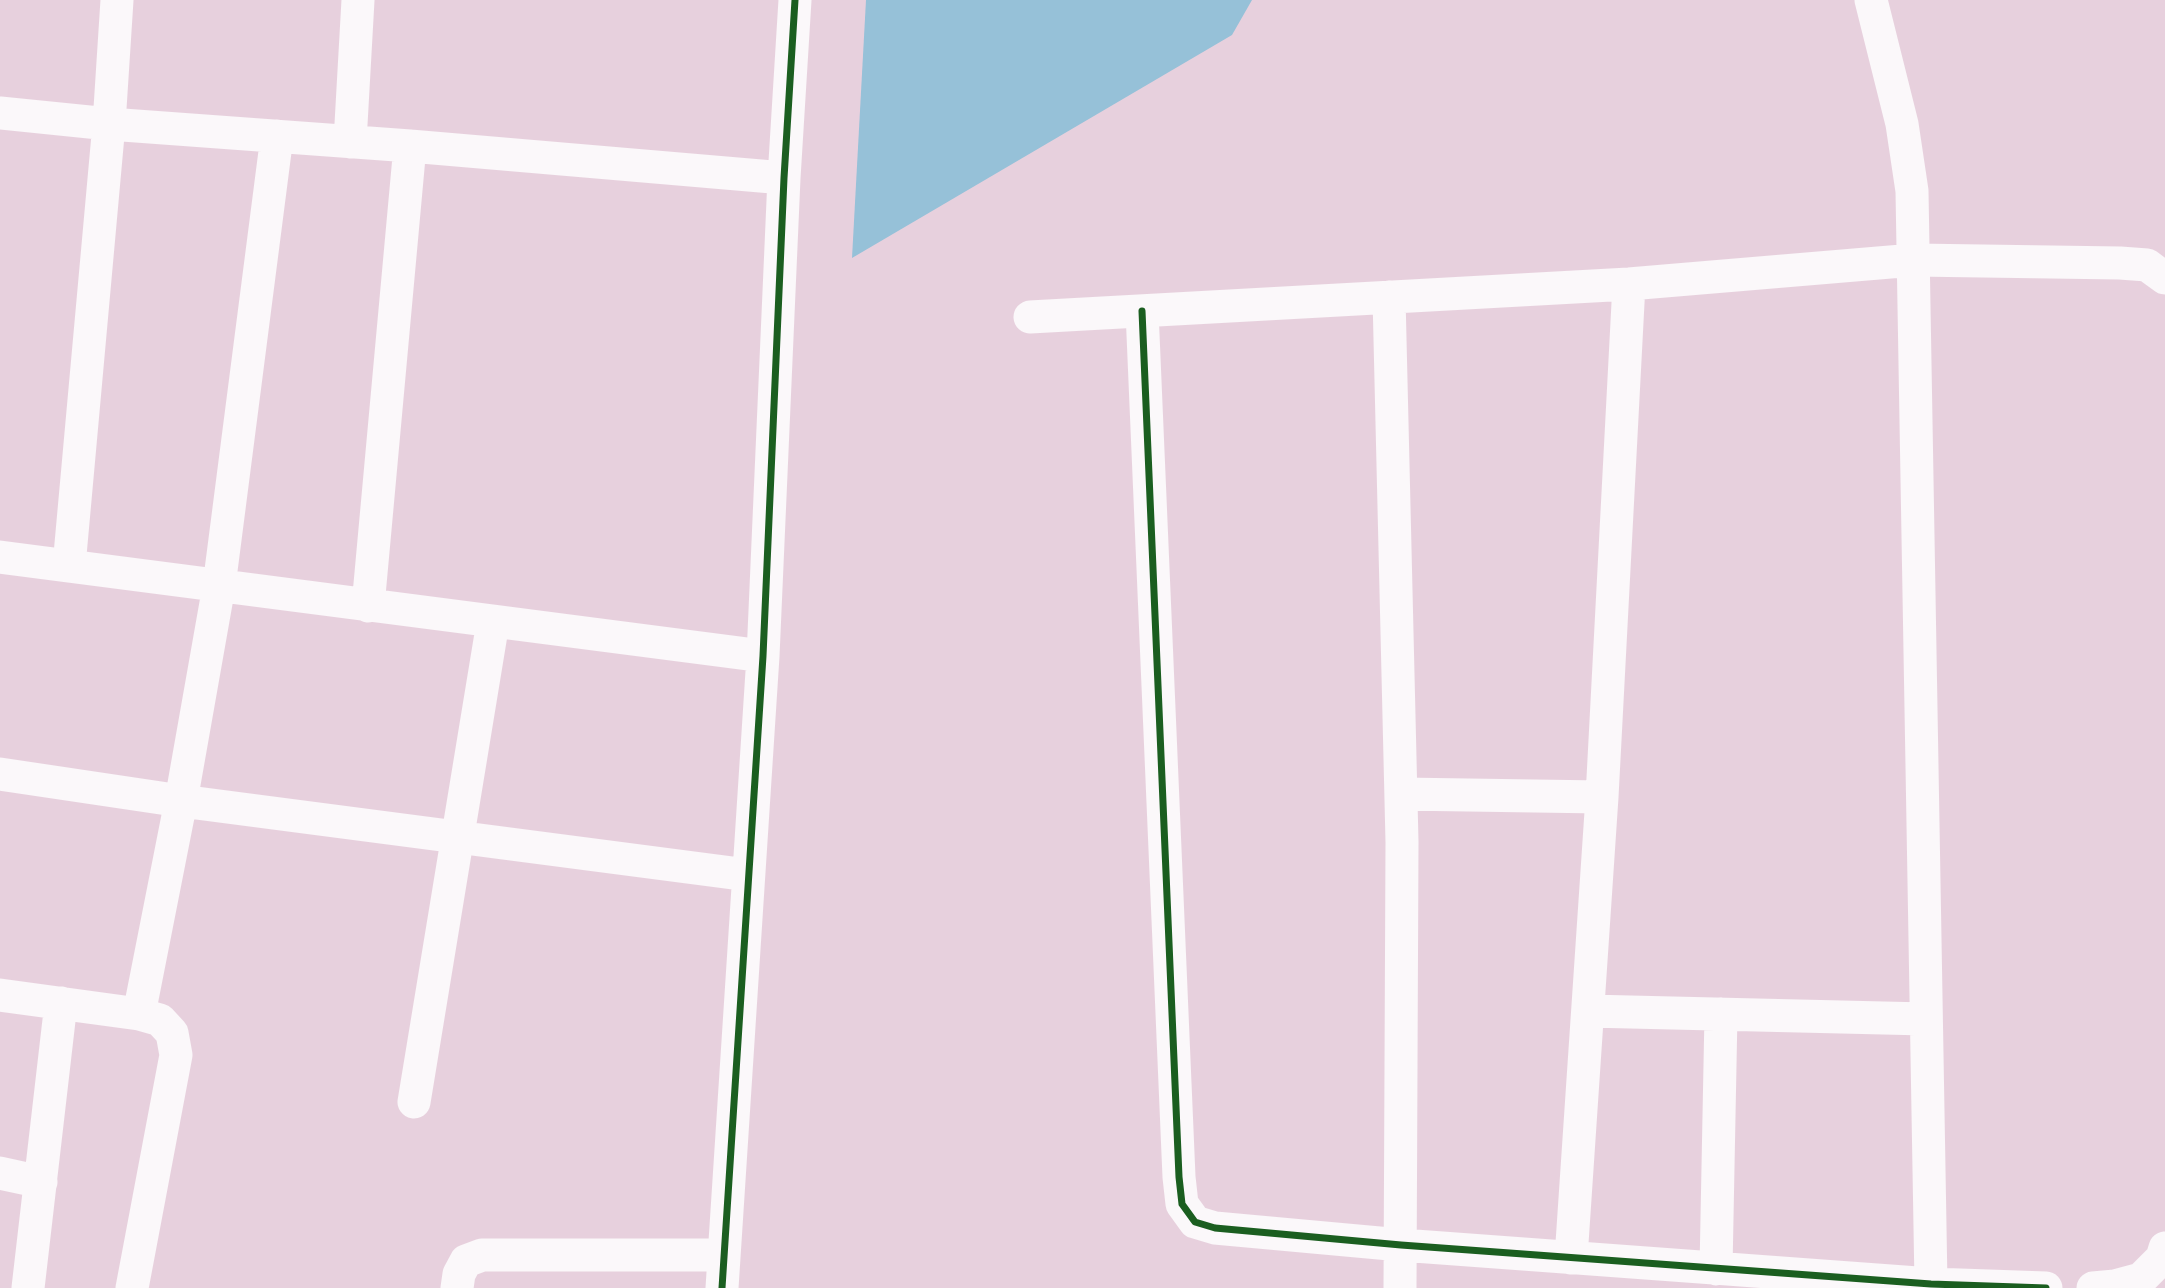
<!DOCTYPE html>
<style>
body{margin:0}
canvas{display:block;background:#e7d0dd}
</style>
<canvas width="2165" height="1288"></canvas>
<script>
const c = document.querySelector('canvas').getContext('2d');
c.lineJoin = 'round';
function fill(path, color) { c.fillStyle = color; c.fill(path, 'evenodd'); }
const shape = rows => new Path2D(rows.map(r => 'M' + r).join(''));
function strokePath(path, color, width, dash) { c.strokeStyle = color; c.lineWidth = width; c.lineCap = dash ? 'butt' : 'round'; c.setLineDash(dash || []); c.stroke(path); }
fill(shape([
 [866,0,1252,0,1232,35,852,258]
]), '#96c1d8');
strokePath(shape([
 [1871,0,1902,124,1912,191,1931,1284],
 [0,113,109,124,410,146,784,178],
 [350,142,358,0],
 [1389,297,1402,842,1400,1288],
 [1142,311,1179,1177,1182,1204,1195,1222,1215,1228,1401,1245,1931,1284,2046,1288],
 [1030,317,1629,284,1914,260,2120,263,2147,265,2165,278],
 [0,557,763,656],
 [69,566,109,124,117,0],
 [368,606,410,146],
 [0,774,181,801,748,875],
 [1401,794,1602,797],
 [0,995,139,1014,160,1020,172,1033,176,1055,132,1288],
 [1588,1011,1926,1019],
 [139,1014,181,801,219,586,277,136],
 [414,1102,493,622],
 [0,1173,41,1182],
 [1571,1258,1602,797,1629,284],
 [1716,1269,1721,1014],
 [28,1288,61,1003],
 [457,1288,459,1274,466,1261,482,1255,722,1255],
 [722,1288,763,656,784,178,795,0],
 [2093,1288,2115,1286,2141,1279,2162,1258,2165,1248]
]), '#fbf8fa', 33);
strokePath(shape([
 [1142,311,1179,1177,1182,1204,1195,1222,1215,1228,1401,1245,1931,1284,2046,1288],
 [722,1288,763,656,784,178,795,0]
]), '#1b5e20', 7);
</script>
